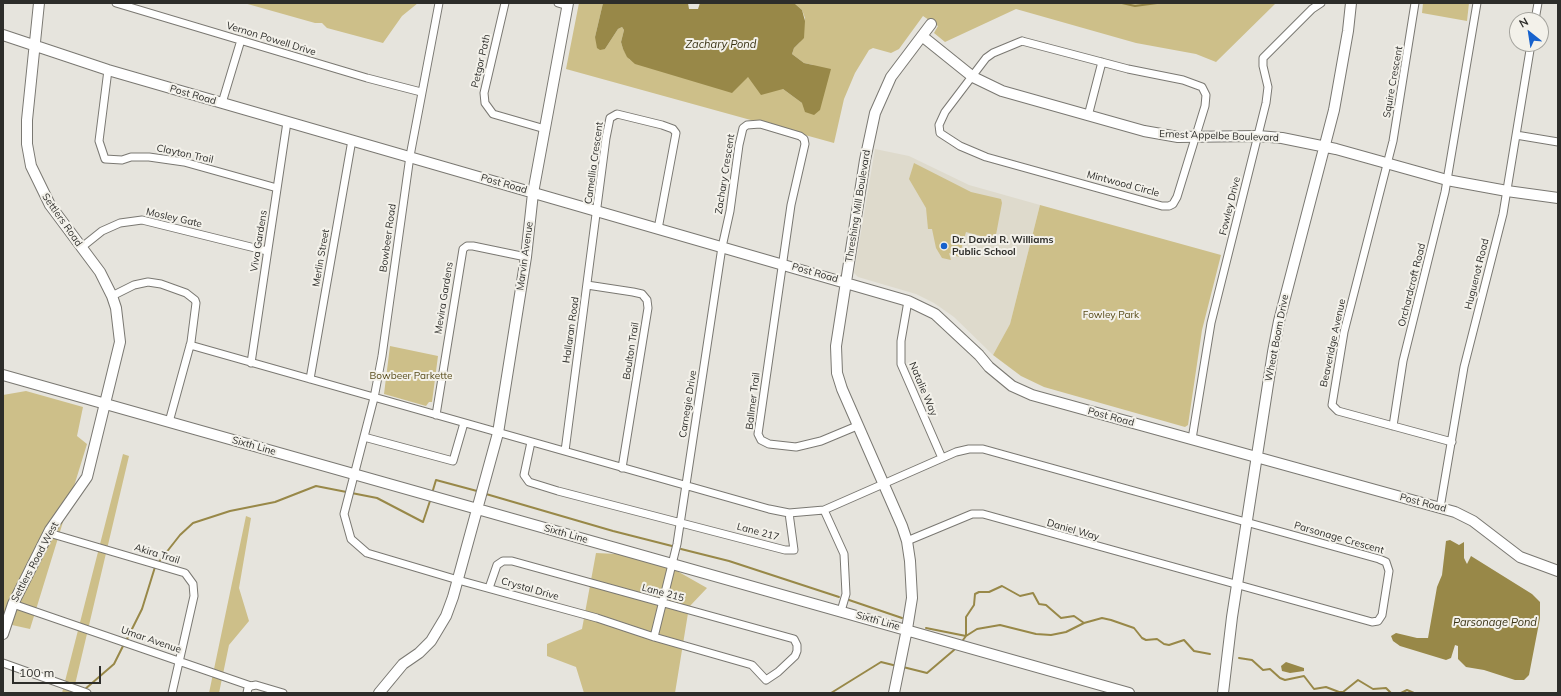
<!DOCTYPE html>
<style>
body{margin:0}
#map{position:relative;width:1561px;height:696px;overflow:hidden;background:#e6e4dd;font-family:Mulish,sans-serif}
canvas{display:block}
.frame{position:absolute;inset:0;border:4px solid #2d2d2a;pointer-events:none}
.north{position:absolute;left:1509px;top:12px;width:40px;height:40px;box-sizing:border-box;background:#f3f1ea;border:1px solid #a4a39d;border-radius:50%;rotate:330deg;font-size:11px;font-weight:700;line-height:16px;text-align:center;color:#2d2d2a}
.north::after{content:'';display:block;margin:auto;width:14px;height:18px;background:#1762cd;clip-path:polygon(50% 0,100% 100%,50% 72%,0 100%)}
.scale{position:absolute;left:12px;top:666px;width:89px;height:18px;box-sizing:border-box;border:2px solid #2d2d2a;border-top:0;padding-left:5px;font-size:12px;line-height:14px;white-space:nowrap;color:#2d2d2a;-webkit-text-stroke:3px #f3f1ea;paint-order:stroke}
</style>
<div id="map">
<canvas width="1561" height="696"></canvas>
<div class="frame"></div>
<div class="north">N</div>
<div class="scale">100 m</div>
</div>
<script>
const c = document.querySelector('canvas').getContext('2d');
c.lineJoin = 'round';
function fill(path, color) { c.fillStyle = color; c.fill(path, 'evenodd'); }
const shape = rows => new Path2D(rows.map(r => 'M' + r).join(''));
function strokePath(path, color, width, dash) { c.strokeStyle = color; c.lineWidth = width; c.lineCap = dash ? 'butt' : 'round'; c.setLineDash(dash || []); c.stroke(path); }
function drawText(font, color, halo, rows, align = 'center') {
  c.font = font + ' Mulish,sans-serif'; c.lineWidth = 4; c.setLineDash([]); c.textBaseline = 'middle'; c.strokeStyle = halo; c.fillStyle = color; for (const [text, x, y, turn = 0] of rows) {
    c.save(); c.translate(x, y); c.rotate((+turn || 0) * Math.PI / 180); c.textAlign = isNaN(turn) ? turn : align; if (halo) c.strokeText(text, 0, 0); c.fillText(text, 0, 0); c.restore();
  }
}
fill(shape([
 [875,149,909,156,969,185,1040,205,1010,324,993,355,954,317,934,303,916,294,858,277,854,273]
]), '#dedacc');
fill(shape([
 [244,3,418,3,402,16,383,43,327,28,322,23,315,23],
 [579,3,603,3,595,37,605,49,618,29,622,27,624,30,621,42,623,49,630,60,748,77,783,89,802,103,813,65,804,63,792,54,794,48,800,42,805,18,802,10,794,3,1276,3,1216,62,1196,54,1136,43,1016,9,945,42,934,33,938,26,923,16,899,49,891,53,873,48,869,50,855,73,844,99,834,143,566,69],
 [1423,3,1469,3,1467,21,1422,13],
 [914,163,971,192,1001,199,1002,203,995,240,966,232,959,257,949,253,951,260,942,258,936,248,932,229,928,229,926,208,909,179],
 [1040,205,1221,255,1202,330,1188,425,1185,427,1044,387,1021,376,993,355,1010,324],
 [390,346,438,356,432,402,429,402,426,406,384,394],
 [26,391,83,407,77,436,87,444,30,629,3,623,3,395],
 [123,454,129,456,73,693,62,693],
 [246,516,251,518,239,588,249,621,229,645,219,693,209,693],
 [596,553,617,554,670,567,707,588,689,607,675,693,584,693,576,667,547,656,547,644,582,629]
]), '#cdbf89');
fill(shape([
 [603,3,688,3,689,9,698,9,700,3,794,3,802,10,805,21,804,38,794,48,792,54,804,63,831,69,820,110,814,115,805,112,802,103,783,89,761,95,748,77,732,93,635,64,627,57,623,49,621,42,624,30,622,27,618,29,605,49,600,50,597,48,595,37],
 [1450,540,1459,545,1464,542,1464,558,1467,564,1471,556,1532,594,1540,602,1540,618,1529,675,1524,680,1515,680,1484,670,1466,667,1458,659,1458,646,1455,645,1451,658,1446,660,1400,646,1393,641,1391,636,1396,633,1417,638,1428,638,1437,587,1442,575,1446,541],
 [1286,662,1304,668,1304,671,1290,673,1282,671,1281,666]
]), '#988848');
strokePath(shape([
 [1122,3,1135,6,1157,3],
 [433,490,436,480,477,491],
 [486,494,613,531,672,546],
 [681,549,729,561,839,597],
 [158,563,180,535,193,523,230,511,275,502,316,486,377,498,423,522,430,501],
 [849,600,902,618],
 [926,628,966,636,977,629,1000,625,1036,634,1051,635,1066,632,1084,623],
 [963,640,966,636,966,617,974,605,975,594,979,592,989,592,1002,586,1020,596,1033,593,1039,604,1046,605,1061,618,1074,616,1084,623,1102,618,1111,620,1134,628,1142,638,1146,640,1157,639,1164,644,1169,645,1184,640,1194,651,1210,654],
 [126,641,142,609,155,567],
 [1239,658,1252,660,1263,670,1270,669,1280,678,1285,680,1304,676,1314,689,1326,687,1339,692,1343,692,1358,680,1373,689,1386,688,1391,693],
 [903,667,927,673,954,650],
 [84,690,114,664,124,644],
 [831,693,881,662,897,666],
 [1401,693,1407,690,1414,693]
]), '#988848', 2);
const street = shape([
 [116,3,367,78,421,92],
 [439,3,410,156,382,356,374,398,344,514,351,539,367,553,458,580,597,618,654,637,752,665,766,680,778,672,795,656,797,651,797,645,794,639,512,561,503,561,497,565,489,588],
 [505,3,484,93,485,103,493,114,545,129],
 [558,3,568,6],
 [1415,3,1393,141,1344,332,1332,405,1338,411,1452,442],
 [1535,20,1538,3],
 [1022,41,1128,69,1183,80,1202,87,1206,95,1205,106,1177,197,1173,204,1169,206,1162,206,986,157,960,146,940,133,939,125,945,112,986,58,993,53,1022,41],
 [108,70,99,141,105,159,122,160,131,157,149,157,184,162,277,188],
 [222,103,241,40],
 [1088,116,1102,62],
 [1516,135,1558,142],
 [82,247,102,231,120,223,142,220,267,251],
 [587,285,633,292,642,294,647,300,648,308,622,468],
 [112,296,134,285,148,282,161,284,186,293,195,300,196,303,191,342,169,422],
 [908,301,901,341,901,364,942,458],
 [190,345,769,509,789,513,824,510,956,452,969,449,983,449,1379,559,1386,562,1389,571,1382,615,1378,621,1372,622,983,514,972,514,907,541],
 [251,363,287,122],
 [310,379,352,140],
 [436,415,463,249,467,246,473,246,526,257],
 [1393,426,1403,361,1445,192,1477,3],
 [364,437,453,461,464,423],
 [1192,439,1211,323,1266,103,1268,87,1263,66,1263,58,1312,9,1321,3],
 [531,442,524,475,529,482,558,491,785,550,794,550,789,513],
 [565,451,606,138,610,118,617,114,662,125,673,129,676,133,658,229],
 [1440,508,1464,367,1503,214,1531,44],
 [824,510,844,554,846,594,841,611],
 [49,533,185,573,193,584,194,596,172,693],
 [13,604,251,686,256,685,283,693],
 [654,637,677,544,722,247,730,211,739,145,743,128,747,125,760,124,800,136,804,139,805,144,791,205,758,434,761,440,769,444,796,447,821,441,857,426],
 [3,663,87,693],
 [247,693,248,688,251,686]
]);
const secondary = shape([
 [3,35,108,70,908,301,935,314,979,355,989,367,1012,386,1032,395,1455,512,1473,521,1520,557,1558,571],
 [922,36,973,77,1002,91,1144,131,1178,137,1258,136,1282,138,1336,149,1447,180,1507,191,1558,198],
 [3,375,1129,693],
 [3,634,13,604,50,530,87,477,120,342,116,308,112,296,100,272,50,205,31,166,27,144,27,120,39,3],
 [379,693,403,664,419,653,431,641,446,616,453,597,498,433,526,257,533,193,568,3],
 [894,693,907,629,912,598,910,561,907,541,902,526,842,389,837,373,836,346,865,160,875,113,891,77,931,24],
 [1223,693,1232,617,1273,352,1279,321,1334,110,1348,31,1351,3]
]);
strokePath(street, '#7a7872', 9);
strokePath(secondary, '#7a7872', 12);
strokePath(street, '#fff', 7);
strokePath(secondary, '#fff', 10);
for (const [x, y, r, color] of [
 [944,246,4,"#1762cd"]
]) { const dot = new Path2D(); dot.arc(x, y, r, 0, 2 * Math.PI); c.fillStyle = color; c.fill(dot); strokePath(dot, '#f3f1ea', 1.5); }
drawText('10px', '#2d2d2a', '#f3f1ea', [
 ["Vernon Powell Drive",271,39,17],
 ["Petgor Path",481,61,-77],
 ["Squire Crescent",1393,82,-80],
 ["Post Road",193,95,16],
 ["Ernest Appelbe Boulevard",1219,136,2],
 ["Clayton Trail",185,154,12],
 ["Camellia Crescent",594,163,-82],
 ["Zachary Crescent",725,174,-81],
 ["Post Road",504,184,16],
 ["Mintwood Circle",1123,184,15],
 ["Threshing Mill Boulevard",858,206,-81],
 ["Fowley Drive",1230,206,-76],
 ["Mosley Gate",174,218,13],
 ["Settlers Road",62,220,55],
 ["Bowbeer Road",388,238,-82],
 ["Viva Gardens",259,241,-81],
 ["Marvin Avenue",525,256,-82],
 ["Merlin Street",321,258,-80],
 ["Post Road",815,273,16],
 ["Huguenot Road",1477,274,-76],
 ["Orchardcroft Road",1412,285,-76],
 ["Mevira Gardens",444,298,-81],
 ["Hallaran Road",571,330,-82],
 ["Wheat Boom Drive",1277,338,-79],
 ["Beaveridge Avenue",1333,343,-78],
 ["Boulton Trail",631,351,-81],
 ["Natalie Way",923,389,67],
 ["Ballmer Trail",753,401,-83],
 ["Carnegie Drive",688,404,-81],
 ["Post Road",1111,417,15],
 ["Sixth Line",254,446,16],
 ["Post Road",1423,503,15],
 ["Daniel Way",1073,530,16],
 ["Lane 217",758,532,15],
 ["Sixth Line",566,534,16],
 ["Parsonage Crescent",1339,538,16],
 ["Akira Trail",157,554,17],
 ["Settlers Road West",35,562,-62],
 ["Crystal Drive",530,589,16],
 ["Lane 215",663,593,15],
 ["Sixth Line",878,621,16],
 ["Umar Avenue",151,640,19]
]);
drawText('bold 10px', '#2d2d2a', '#f3f1ea', [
 ["Dr. David R. Williams",952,240],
 ["Public School",952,252]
], 'left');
drawText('10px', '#564a18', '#f3f1ea', [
 ["Fowley Park",1111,315],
 ["Bowbeer Parkette",411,376]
]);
drawText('italic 11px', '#393214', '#f3f1ea', [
 ["Zachary Pond",721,45],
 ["Parsonage Pond",1495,623]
]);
</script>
